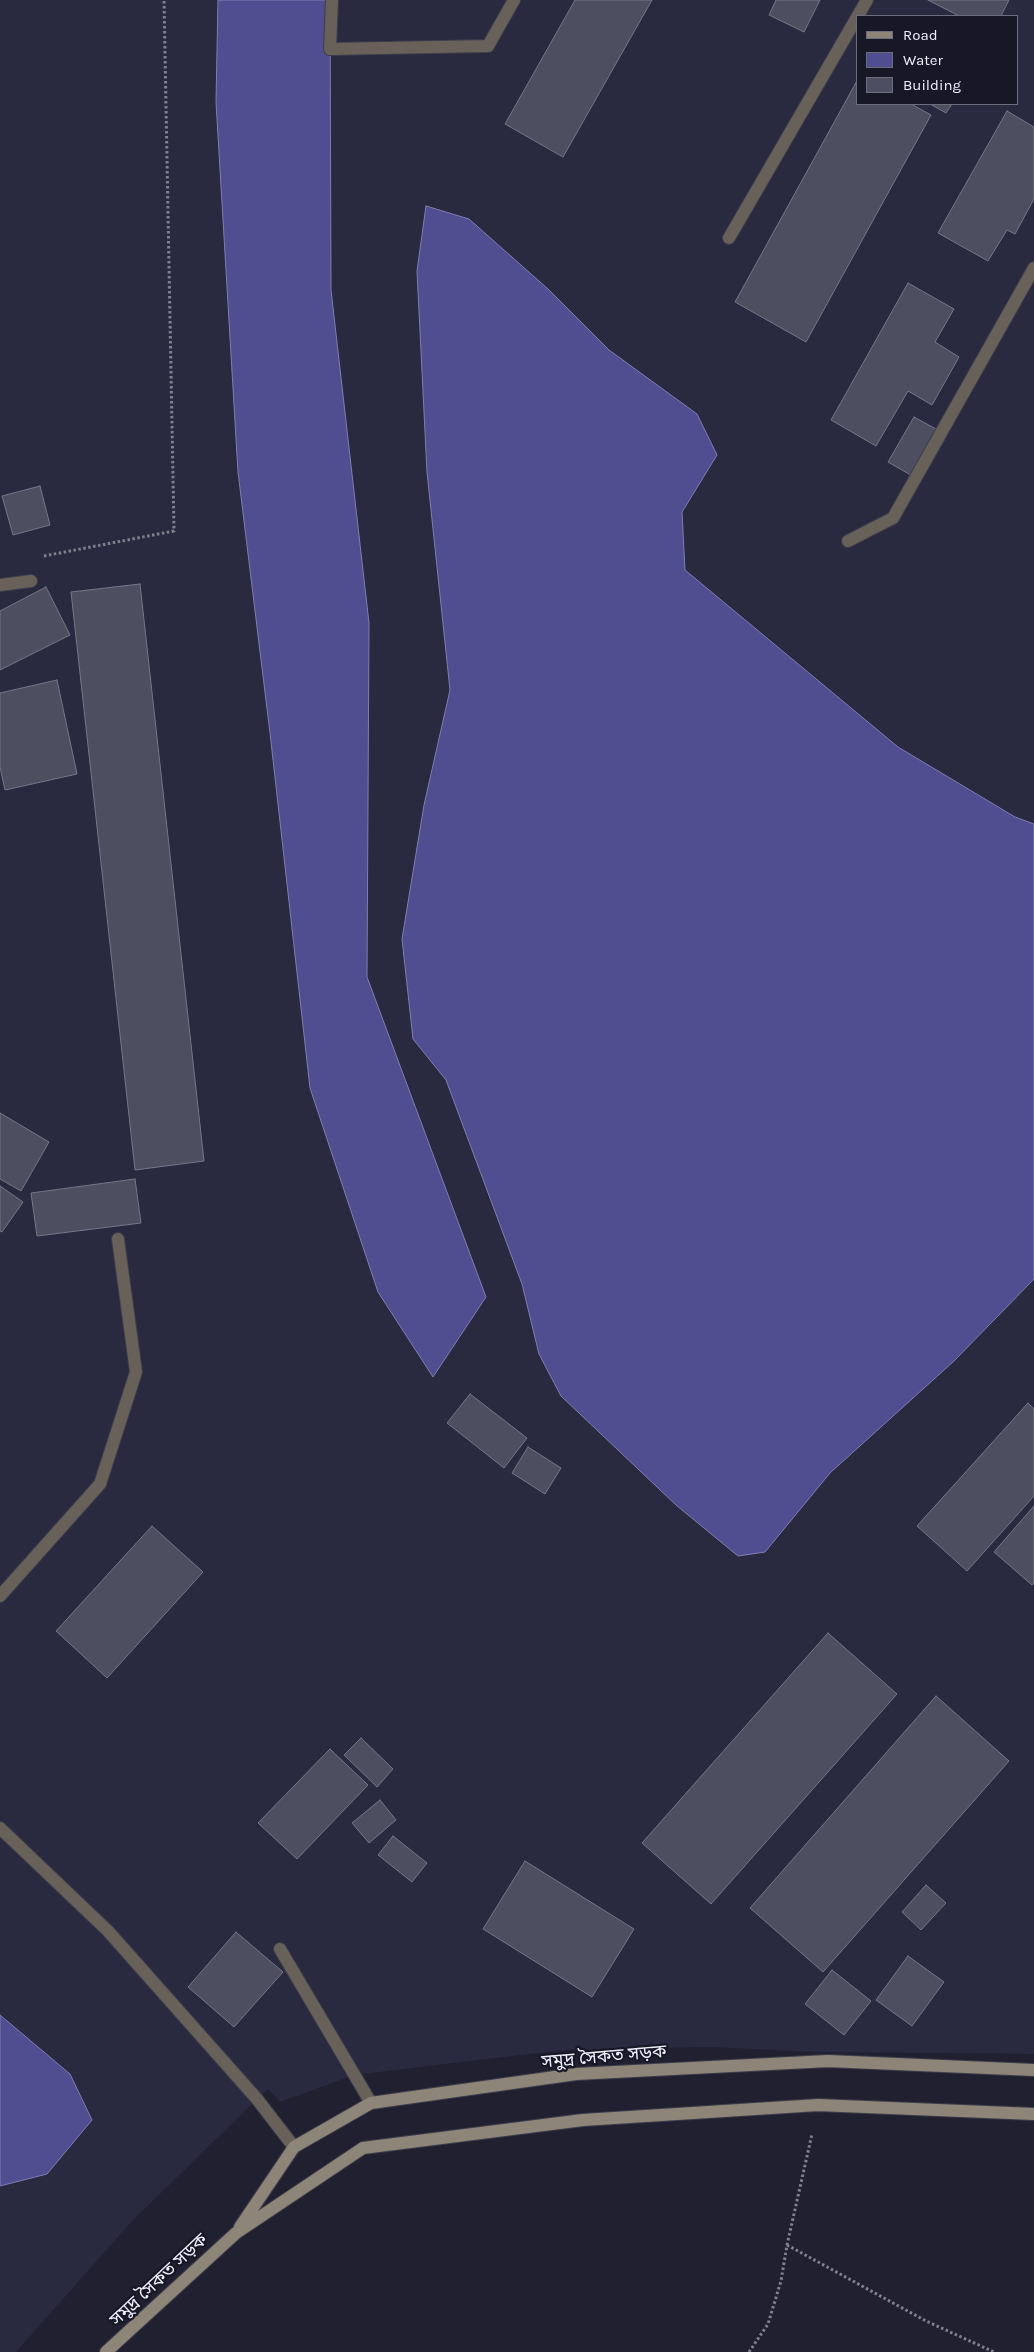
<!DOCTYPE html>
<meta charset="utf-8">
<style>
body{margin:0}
#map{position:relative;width:1034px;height:2352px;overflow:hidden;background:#202030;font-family:Karla,sans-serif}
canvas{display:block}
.legend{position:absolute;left:856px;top:15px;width:162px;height:90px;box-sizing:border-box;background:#171726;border:1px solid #6d6e7b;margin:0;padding:6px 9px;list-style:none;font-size:15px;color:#eff0fb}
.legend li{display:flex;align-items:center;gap:10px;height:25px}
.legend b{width:25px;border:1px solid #6d6e7b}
</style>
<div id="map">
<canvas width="1034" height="2352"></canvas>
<ul class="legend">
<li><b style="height:6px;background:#8e8579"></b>Road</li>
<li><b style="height:14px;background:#514d91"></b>Water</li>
<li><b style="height:14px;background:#4e4e61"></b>Building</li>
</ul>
</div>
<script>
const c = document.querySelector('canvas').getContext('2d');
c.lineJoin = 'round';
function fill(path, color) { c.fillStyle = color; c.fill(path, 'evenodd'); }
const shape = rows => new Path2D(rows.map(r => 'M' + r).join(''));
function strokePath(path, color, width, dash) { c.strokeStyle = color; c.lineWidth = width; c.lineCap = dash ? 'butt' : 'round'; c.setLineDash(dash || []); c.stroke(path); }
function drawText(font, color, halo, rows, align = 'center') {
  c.font = font + ' Karla,"Noto Sans Bengali",sans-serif'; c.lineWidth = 4.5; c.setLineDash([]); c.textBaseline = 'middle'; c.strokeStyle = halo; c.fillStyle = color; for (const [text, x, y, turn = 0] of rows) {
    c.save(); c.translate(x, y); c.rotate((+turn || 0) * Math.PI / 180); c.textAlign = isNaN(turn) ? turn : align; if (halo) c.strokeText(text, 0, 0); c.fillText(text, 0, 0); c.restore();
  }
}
fill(shape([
 [0,0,1034,0,1034,2054,813,2052,712,2047,563,2050,354,2075,280,2102,268,2089,135,2218,16,2352,0,2352],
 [858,16,1018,16,1018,104,858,104]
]), '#29293f');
const water = shape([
 [218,0,330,0,331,290,369,623,367,977,486,1297,433,1377,378,1292,310,1088,270,733,238,472,216,102,218,0],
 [426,206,469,219,548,289,609,350,697,414,717,455,682,512,685,570,898,747,1015,817,1034,824,1034,1279,954,1361,830,1473,765,1552,738,1556,676,1505,561,1396,539,1354,522,1284,446,1080,413,1039,402,939,424,805,450,690,427,472,417,271,426,206],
 [0,2015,70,2074,92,2120,47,2174,0,2186,0,2015]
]);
fill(water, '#514d91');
strokePath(water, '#807eb1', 1);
const building = shape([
 [575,0,652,0,563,157,505,124,575,0],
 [776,0,820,0,804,32,769,15,776,0],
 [928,0,1009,0,1001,16,959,16,928,0],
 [858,79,858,104,911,104,931,115,806,342,735,302,858,79],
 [930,104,952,104,946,113,930,104],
 [1007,111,1034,127,1034,199,1015,234,1007,230,988,261,938,233,1007,111],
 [908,283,954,309,935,342,959,357,932,405,908,391,876,446,831,420,908,283],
 [914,417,947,435,921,481,888,462,914,417],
 [40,486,50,525,13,535,2,496,40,486],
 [140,584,204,1161,135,1170,71,592,140,584],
 [46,587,70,635,0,670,0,611,46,587],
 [57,680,77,774,5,790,0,767,0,693,57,680],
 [0,1113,49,1142,21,1191,0,1179,0,1113],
 [135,1179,141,1223,37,1236,31,1193,135,1179],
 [0,1186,23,1202,2,1232,0,1231,0,1186],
 [470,1394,527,1438,504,1468,447,1423,470,1394],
 [1028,1403,1034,1409,1034,1496,967,1571,917,1526,1028,1403],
 [528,1447,561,1468,545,1494,512,1473,528,1447],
 [1034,1506,1034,1583,1032,1585,994,1552,1034,1506],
 [152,1526,203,1572,107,1678,56,1631,152,1526],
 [828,1633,897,1694,711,1904,642,1843,828,1633],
 [936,1696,1009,1761,823,1972,750,1908,936,1696],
 [361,1738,393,1769,377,1787,344,1755,361,1738],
 [330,1749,368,1785,297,1859,258,1823,330,1749],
 [380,1800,396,1820,369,1843,352,1823,380,1800],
 [393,1836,427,1863,412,1882,378,1855,393,1836],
 [525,1861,634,1929,592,1997,483,1929,525,1861],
 [926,1885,946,1903,921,1930,902,1912,926,1885],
 [236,1932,283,1972,234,2027,188,1987,236,1932],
 [908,1956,944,1982,912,2026,876,2000,908,1956],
 [832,1970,871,2001,844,2035,805,2004,832,1970]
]);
fill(building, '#4e4e61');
strokePath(building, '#76768a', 1);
const service = shape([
 [0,1828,108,1931,257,2099,294,2147]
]);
const minor = shape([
 [332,0,330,49,488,46,514,0],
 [729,238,867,0],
 [848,541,893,518,1034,268],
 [0,585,31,581],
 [0,1596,100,1484,136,1372,118,1239],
 [280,1949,371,2103]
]);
const secondary = shape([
 [240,2227,294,2147,371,2103,576,2074,828,2061,1034,2070],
 [106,2352,236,2233,363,2148,583,2120,818,2105,1034,2114]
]);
strokePath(service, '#3d3d4c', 14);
strokePath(minor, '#3d3d4c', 14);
strokePath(secondary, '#3d3d4c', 14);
strokePath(shape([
 [44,556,174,531,164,0],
 [787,2245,926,2321,994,2352],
 [749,2352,768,2324,781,2281,787,2245,812,2134]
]), '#80808e', 3, [2.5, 2.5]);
strokePath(service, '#67615a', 12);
strokePath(minor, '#67615a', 12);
strokePath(secondary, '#8e8579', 12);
drawText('18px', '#eff0fb', '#171726', [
 ["সমুদ্র সৈকত সড়ক",604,2057,-5],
 ["সমুদ্র সৈকত সড়ক",159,2280,-43]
]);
</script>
